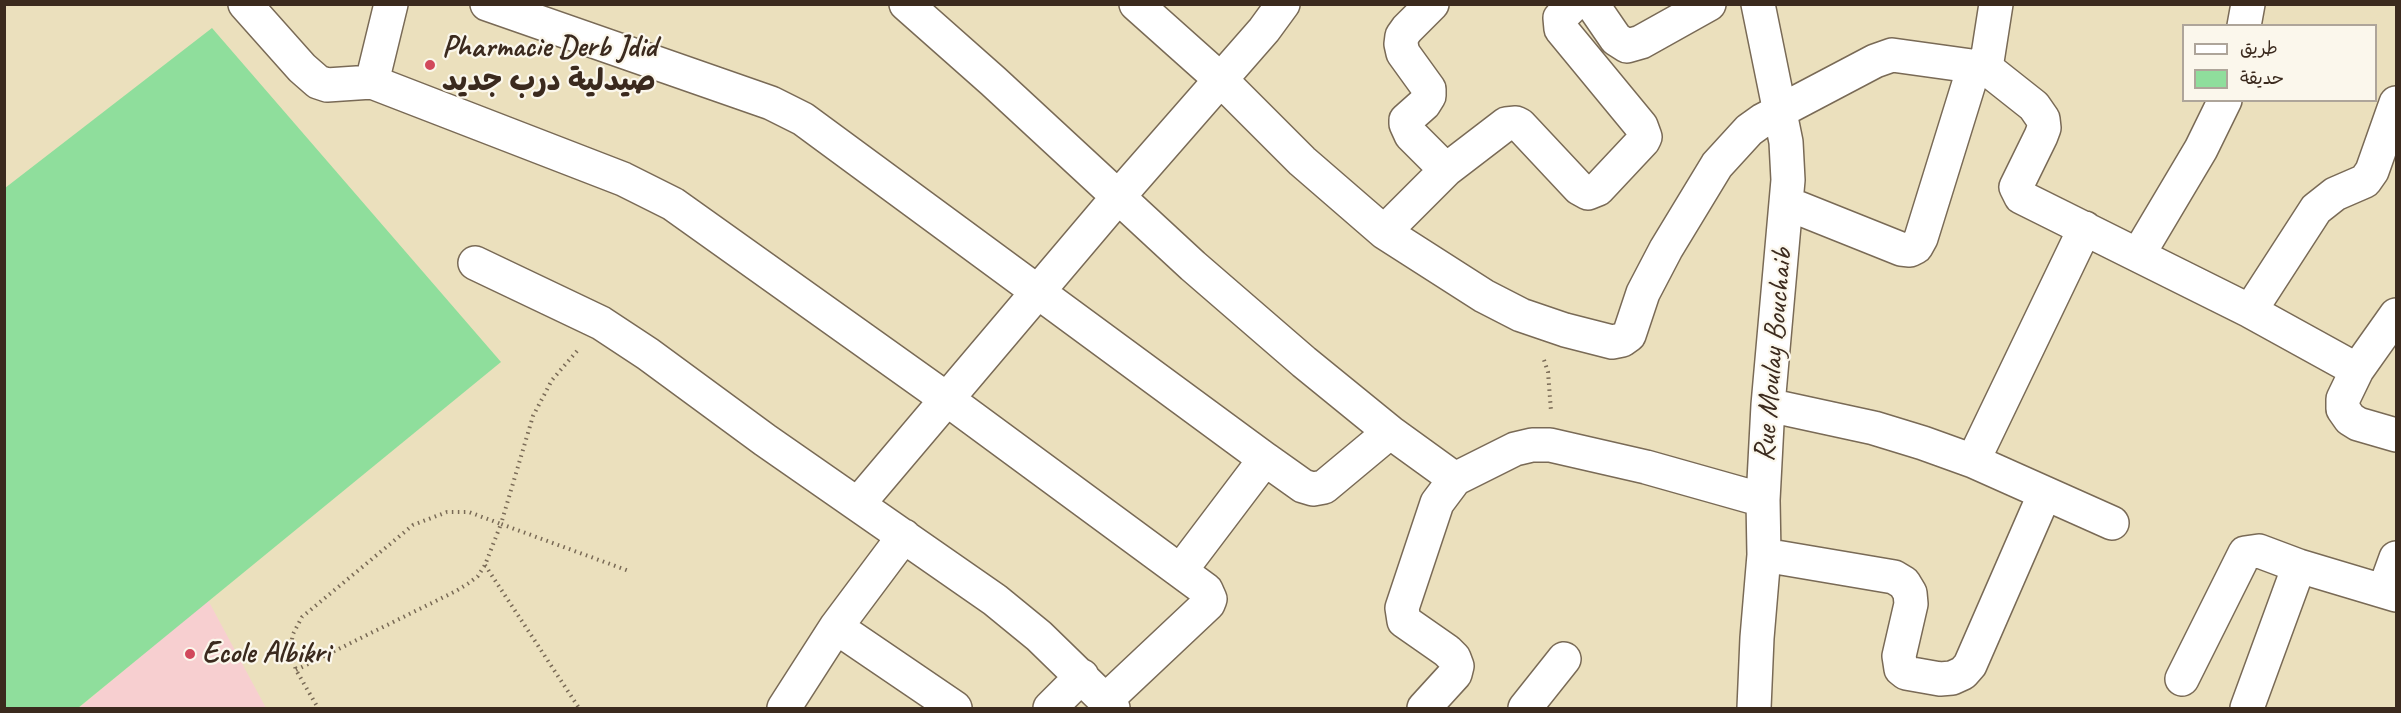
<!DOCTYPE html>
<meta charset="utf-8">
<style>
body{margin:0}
#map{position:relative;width:2401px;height:713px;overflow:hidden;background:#ebe0bd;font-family:Caveat,"Playpen Sans Arabic",sans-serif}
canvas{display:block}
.frame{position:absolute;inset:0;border:6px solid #3b2a1e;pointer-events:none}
.legend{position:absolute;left:2182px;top:24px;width:195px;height:78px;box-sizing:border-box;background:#fbf7ec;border:2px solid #aea59a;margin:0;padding:8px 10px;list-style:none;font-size:18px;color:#3b2a1e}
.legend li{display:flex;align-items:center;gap:12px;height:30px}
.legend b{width:30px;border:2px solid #aea59a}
</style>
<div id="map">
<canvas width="2401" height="713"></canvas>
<div class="frame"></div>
<ul class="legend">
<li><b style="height:8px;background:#fff"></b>طريق</li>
<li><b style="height:16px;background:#8fde9c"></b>حديقة</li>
</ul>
</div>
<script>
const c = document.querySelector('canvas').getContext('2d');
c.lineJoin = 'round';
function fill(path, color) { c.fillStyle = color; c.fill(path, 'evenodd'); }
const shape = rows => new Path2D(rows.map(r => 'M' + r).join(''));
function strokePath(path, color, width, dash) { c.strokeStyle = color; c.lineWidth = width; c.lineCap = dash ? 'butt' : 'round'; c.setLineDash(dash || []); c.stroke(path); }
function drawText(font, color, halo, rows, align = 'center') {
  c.font = font + ' Caveat,"Playpen Sans Arabic",sans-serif'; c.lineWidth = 4.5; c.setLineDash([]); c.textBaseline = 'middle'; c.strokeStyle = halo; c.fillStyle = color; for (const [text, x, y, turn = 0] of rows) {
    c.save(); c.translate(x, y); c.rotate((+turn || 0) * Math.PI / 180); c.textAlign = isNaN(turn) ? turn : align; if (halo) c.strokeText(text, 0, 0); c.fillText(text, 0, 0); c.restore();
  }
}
fill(shape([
 [208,600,266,708,79,708]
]), '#f7cfd0');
fill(shape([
 [212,28,501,362,78,708,5,708,5,188]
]), '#8fde9c');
const minor = shape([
 [245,4,302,68,318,82,327,85,372,82,623,179,673,204,948,400,1206,590,1210,599,1208,604,1106,700],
 [487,4,771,103,803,119,1265,459],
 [906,4,993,81,1193,266,1304,362,1390,432],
 [1136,4,1220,79,1302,161,1384,232,1484,296,1521,315,1565,330,1612,342,1622,340,1629,335,1643,293,1666,249,1717,165,1749,130,1763,120,1875,61,1892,55,1986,68,1996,4],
 [1592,4,1616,39,1627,46,1641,42,1709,4],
 [2244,26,2248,4],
 [1986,68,2034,106,2043,119,2044,128,2041,136,2016,187,2021,197,2250,311,2357,370,2343,399,2343,409,2350,419,2358,424,2396,435],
 [372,82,391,4],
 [1446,170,1506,124,1516,123,1520,125,1579,188,1588,193,1598,189,1643,141,1645,137,1641,126,1561,29,1560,18,1574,4],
 [1786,203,1901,249,1910,250,1916,247,1921,238,1974,67],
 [1384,232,1446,170,1411,135,1406,124,1406,120,1424,104,1429,96,1429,89,1403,53,1401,44,1402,36,1407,29,1432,4],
 [2138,255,2201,149,2225,100],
 [475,263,601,323,648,354,765,440,995,600,1039,636,1113,708],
 [2250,311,2316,209,2335,194,2365,181,2372,171,2396,103],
 [2357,370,2396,315],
 [1768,405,1874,428,1923,443,1973,461,2112,523],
 [1973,461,2085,228],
 [858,504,1118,197,1264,30,1283,4],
 [1764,555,1894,577,1904,583,1910,593,1911,604,1899,656,1901,669,1906,673,1940,679,1952,678,1963,673,1970,665,2045,493],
 [1181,570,1265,459,1303,486,1313,489,1324,487,1390,432,1455,479],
 [2384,591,2396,558],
 [836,627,955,708],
 [2182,679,2245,553,2259,551,2299,566,2396,595],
 [784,708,836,627,904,536],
 [1050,708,1082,676],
 [1424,708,1455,674,1457,666,1454,658,1447,651,1404,621,1402,608,1437,503,1455,479,1515,449,1532,445,1550,445,1646,467,1763,500],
 [1525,708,1564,659],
 [1754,708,1757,638,1764,555,1763,500,1768,405,1788,180,1786,142,1758,4],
 [2247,708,2299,566]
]);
strokePath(minor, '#796a56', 36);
strokePath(shape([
 [577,351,552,380,533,416,501,524,629,571],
 [1544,360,1548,372,1551,411],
 [485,565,579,708],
 [296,670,456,591,469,583,478,576,485,565,501,524,469,512,447,512,413,525,302,617,293,634,290,650,296,670,318,708]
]), '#796a56', 4, [1.5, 4.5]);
strokePath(minor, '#fff', 33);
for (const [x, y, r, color] of [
 [430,65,6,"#d1495b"],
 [190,654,6,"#d1495b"]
]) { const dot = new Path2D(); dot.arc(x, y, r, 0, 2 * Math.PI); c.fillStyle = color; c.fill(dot); strokePath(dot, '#fbf7ec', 2); }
drawText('bold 30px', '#3b2a1e', '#fbf7ec', [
 ["Pharmacie Derb Jdid",442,48],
 ["صيدلية درب جديد",442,82],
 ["Ecole Albikri",202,654]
], 'left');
drawText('30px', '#3b2a1e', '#fbf7ec', [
 ["Rue Moulay Bouchaib",1774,355,-85]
]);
</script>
